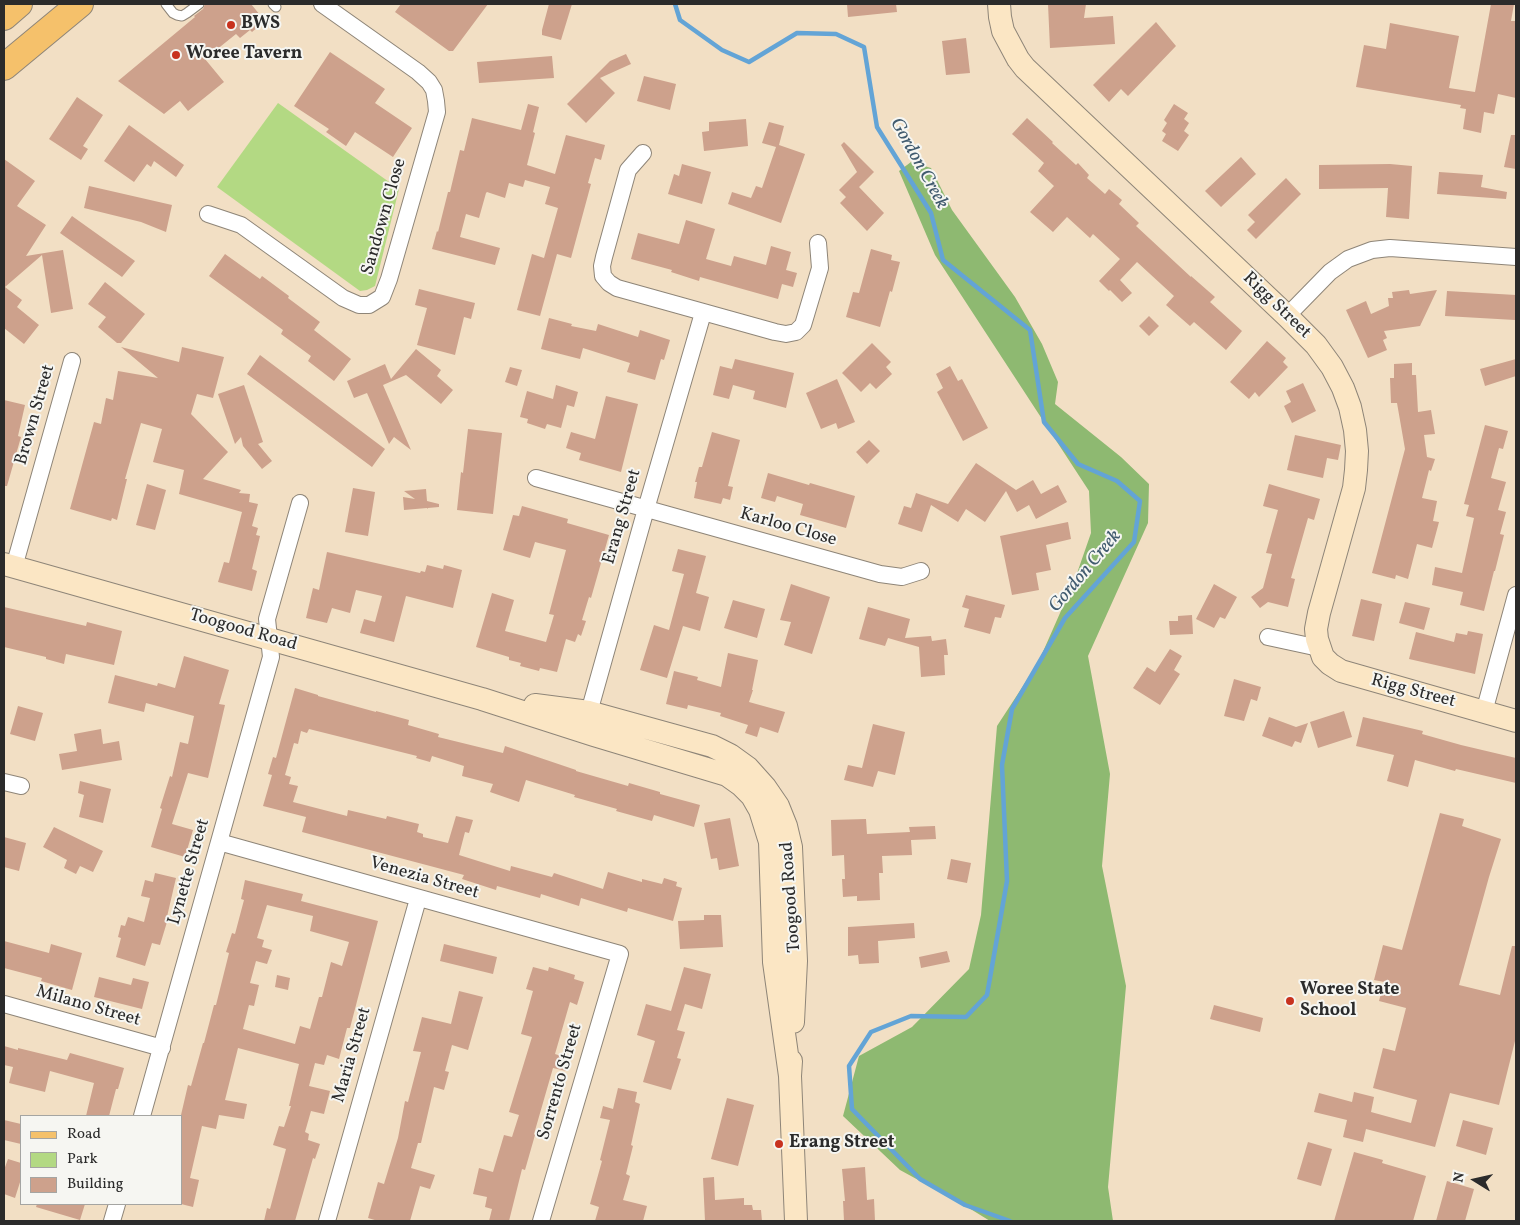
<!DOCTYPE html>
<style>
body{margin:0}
#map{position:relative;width:1520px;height:1225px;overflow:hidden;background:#f2dfc4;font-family:Vollkorn,serif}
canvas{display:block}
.frame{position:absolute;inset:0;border:5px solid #2b2b2b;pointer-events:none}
.legend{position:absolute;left:20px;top:1115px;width:162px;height:90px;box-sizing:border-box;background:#f6f6f2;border:1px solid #a5a5a2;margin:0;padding:6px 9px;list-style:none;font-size:15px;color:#2b2b2b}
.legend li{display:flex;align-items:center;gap:10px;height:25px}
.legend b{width:25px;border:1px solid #a5a5a2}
.north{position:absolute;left:1450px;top:1155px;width:50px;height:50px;-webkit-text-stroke:4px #f6f6f2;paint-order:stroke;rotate:280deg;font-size:14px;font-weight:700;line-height:20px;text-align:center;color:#2b2b2b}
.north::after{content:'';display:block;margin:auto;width:18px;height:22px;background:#2b2b2b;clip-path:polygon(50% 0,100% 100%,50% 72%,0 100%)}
</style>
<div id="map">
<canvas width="1520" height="1225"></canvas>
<div class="frame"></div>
<ul class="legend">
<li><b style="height:6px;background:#f5c16b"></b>Road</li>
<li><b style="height:14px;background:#b3d983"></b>Park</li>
<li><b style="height:14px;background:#cda18c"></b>Building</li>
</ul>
<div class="north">N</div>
</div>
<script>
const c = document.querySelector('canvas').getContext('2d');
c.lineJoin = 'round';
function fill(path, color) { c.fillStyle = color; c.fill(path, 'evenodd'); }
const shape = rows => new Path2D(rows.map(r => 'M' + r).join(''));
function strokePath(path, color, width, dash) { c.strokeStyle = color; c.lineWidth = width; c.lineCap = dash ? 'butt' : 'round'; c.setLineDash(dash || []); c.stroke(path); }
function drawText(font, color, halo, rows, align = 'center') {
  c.font = font + ' Vollkorn,serif'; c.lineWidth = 4; c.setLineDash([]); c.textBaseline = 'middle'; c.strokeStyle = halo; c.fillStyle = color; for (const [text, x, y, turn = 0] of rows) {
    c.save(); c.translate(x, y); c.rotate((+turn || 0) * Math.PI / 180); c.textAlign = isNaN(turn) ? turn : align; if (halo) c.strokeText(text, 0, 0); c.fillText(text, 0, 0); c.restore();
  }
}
fill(shape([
 [278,103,399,189,375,286,367,290,360,291,217,187]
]), '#b3d983');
fill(shape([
 [911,162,931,168,952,210,1015,297,1042,344,1058,382,1055,404,1121,457,1149,484,1148,523,1088,656,1110,774,1102,866,1126,986,1108,1187,1113,1221,990,1221,964,1205,900,1170,843,1116,859,1056,912,1027,969,969,981,915,997,726,1038,663,1075,579,1091,533,1089,491,935,255,899,171]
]), '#8eb971');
strokePath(shape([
 [675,4,680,20,722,50,749,62,797,33,836,34,864,47,877,127,931,213,943,260,1030,330,1044,422,1078,464,1117,481,1140,501,1134,542,1065,618,1012,709,1002,765,1007,881,987,995,966,1017,911,1016,871,1032,849,1066,852,1109,920,1179,965,1205,1010,1221]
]), '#63a4d6', 4.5);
fill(shape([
 [205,4,251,4,265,21,252,32,250,30,240,38,236,34,205,59,224,82,188,111,180,101,164,114,118,81,195,17,194,16,203,9],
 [401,4,488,4,453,51,449,51,395,12],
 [549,4,572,4,561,40,542,35,542,30],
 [847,4,896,4,897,12,848,17],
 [1048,4,1086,4,1084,18,1113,16,1115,44,1050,48],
 [1491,4,1514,4,1511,21,1516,21,1516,98,1498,94,1494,114,1484,112,1481,133,1463,129,1466,109,1460,108,1461,105,1356,87,1364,45,1386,49,1390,23,1459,36,1449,88,1475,92],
 [1156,22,1176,46,1128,96,1121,89,1109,102,1093,85],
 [966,38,970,73,946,75,942,41],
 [330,52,385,89,375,103,412,128,393,157,355,132,346,146,326,132,329,129,294,106],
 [626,54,631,64,600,78,615,93,586,123,567,104,610,61],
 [552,56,554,78,479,83,477,62],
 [644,76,676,84,670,110,637,101],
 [77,97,103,115,83,146,88,149,81,160,49,139],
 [528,104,539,107,533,132,535,133,527,165,555,174,566,135,605,145,601,160,595,158,588,183,591,184,571,258,557,254,540,316,517,310,532,254,544,258,558,208,545,204,550,187,525,180,523,187,509,183,505,198,487,192,486,193,479,218,466,214,460,237,500,248,495,265,432,249,437,231,438,232,448,192,450,192,460,150,464,151,472,118,521,130],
 [1174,104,1188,113,1184,119,1189,123,1184,131,1189,135,1178,151,1162,141,1166,134,1162,131,1167,123,1164,120],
 [1027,118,1053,142,1052,143,1076,165,1078,163,1089,175,1087,178,1105,194,1109,189,1122,200,1119,204,1139,223,1136,226,1191,277,1191,276,1215,297,1210,302,1242,331,1226,350,1194,322,1190,326,1166,305,1174,296,1137,262,1120,280,1132,293,1122,302,1110,290,1109,291,1099,281,1120,259,1093,234,1090,238,1067,217,1053,232,1030,212,1054,186,1038,171,1044,163,1012,134],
 [746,119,748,146,704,151,702,132,709,131,709,122],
 [769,122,784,126,779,145,805,154,781,223,728,204,732,192,751,198,756,186,762,188,776,147,762,143],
 [129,125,184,165,176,177,154,161,151,167,147,164,134,182,104,161],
 [1511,135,1516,135,1516,169,1504,167],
 [844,142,874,172,859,187,884,213,867,231,840,203,846,197,839,190,857,172,841,145],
 [1241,157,1256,174,1221,207,1205,191],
 [4,159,35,181,17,206,46,225,26,256,63,250,73,309,51,313,42,255,5,287,22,300,17,307,39,325,24,344,4,328],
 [682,164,711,172,702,204,668,194,674,174,679,176],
 [1390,164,1412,166,1409,219,1386,217,1388,188,1319,189,1319,165],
 [1439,172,1483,175,1481,187,1507,192,1506,199,1437,194],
 [1286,178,1301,194,1256,239,1247,230,1255,222,1248,215],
 [89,186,172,205,166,232,141,222,84,208],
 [72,216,135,261,122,277,60,233],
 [686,220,715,229,706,259,731,266,734,256,766,265,771,246,791,252,786,270,797,273,793,287,782,284,778,299,700,277,699,281,671,272,672,270,631,259,638,233,679,244],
 [871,249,892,255,891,260,900,262,892,292,890,291,880,327,846,317,853,292,859,293],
 [225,254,260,279,262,276,289,296,288,298,320,322,314,330,351,359,334,381,308,361,311,356,281,334,283,330,209,276],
 [105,282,145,314,121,343,117,343,98,327,106,317,88,304],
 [419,289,475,303,471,319,464,317,455,355,417,345,427,308,415,305],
 [1409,290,1410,294,1437,290,1420,326,1384,331,1387,338,1383,340,1387,350,1368,358,1346,310,1366,301,1371,314,1389,306,1388,298,1393,298,1392,292],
 [1447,291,1516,295,1515,320,1445,316],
 [1149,316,1159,326,1149,336,1139,326],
 [549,318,572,324,571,326,596,331,598,324,638,337,640,330,670,340,664,360,661,359,655,380,627,372,630,363,583,348,580,359,541,349],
 [1267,341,1286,358,1283,362,1288,367,1259,397,1255,392,1249,399,1230,382],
 [872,343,891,362,886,367,892,374,876,389,870,383,861,392,842,373],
 [121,347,179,362,182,347,224,357,213,398,197,394,191,414,228,452,203,479,241,490,239,493,250,494,249,502,258,504,252,526,258,528,256,535,260,536,252,569,257,571,252,591,218,582,224,562,229,563,242,512,179,494,184,470,153,462,162,429,141,423,125,479,127,479,117,520,112,518,111,521,70,509,94,422,101,424,106,398,113,400,118,371,158,378],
 [416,349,441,370,437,376,453,390,441,404,406,375,383,385,411,450,394,437,389,444,367,393,354,398,347,381,385,364,391,379],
 [260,355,385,449,372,467,247,374],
 [735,359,794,373,786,408,753,399,755,391,733,385,729,399,713,395,720,366,732,369],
 [1516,359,1516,376,1485,386,1480,369],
 [1412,363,1412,375,1416,375,1418,412,1431,410,1435,434,1424,435,1427,457,1435,459,1431,471,1429,470,1422,498,1437,501,1433,521,1439,522,1432,548,1417,544,1408,579,1396,575,1395,579,1372,573,1405,449,1397,403,1391,403,1390,378,1394,378,1394,364],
 [950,366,958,381,962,379,988,428,963,441,937,392,943,388,936,374],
 [510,367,522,370,517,386,505,382],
 [837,379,855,422,838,429,836,423,821,429,806,393],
 [1303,383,1316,411,1292,423,1284,406,1291,402,1286,391],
 [244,385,263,442,258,444,272,461,262,469,243,446,241,437,235,444,218,394],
 [556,385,578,392,574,407,567,405,561,428,547,424,545,429,527,423,528,419,520,417,527,391,553,399],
 [606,396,638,404,621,472,579,460,581,453,566,448,571,432,595,439],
 [4,400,25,405,18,436,21,437,7,486,4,486],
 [1485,425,1508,431,1503,449,1499,448,1491,478,1506,482,1498,510,1506,512,1500,534,1504,535,1495,571,1494,571,1484,611,1460,605,1463,592,1432,585,1435,567,1462,573,1474,518,1466,516,1469,505,1464,504],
 [468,429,502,433,493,514,457,510,461,472,463,473],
 [712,432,740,440,728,486,733,487,730,500,723,498,721,504,694,498,697,482,695,482,699,467,702,467],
 [1295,435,1341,445,1338,460,1327,458,1323,478,1287,470],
 [869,440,880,451,867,464,856,452],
 [976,463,1016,490,1033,480,1041,494,1058,485,1067,502,1036,519,1029,505,1017,512,1006,491,985,522,966,509,958,522,931,505,922,532,898,524,904,506,911,508,916,493,948,504],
 [768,473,809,485,810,483,855,496,846,528,800,515,803,504,777,496,775,502,761,498],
 [147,484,166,490,155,530,136,525],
 [1269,484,1320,499,1314,520,1308,518,1291,578,1295,579,1288,607,1268,602,1260,608,1251,597,1263,588,1272,554,1266,553,1278,510,1263,506],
 [353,488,375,492,368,536,345,532],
 [426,489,427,501,439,504,439,507,428,508,428,509,427,508,404,510,403,497,415,499,404,491],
 [522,506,568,519,567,523,609,535,591,598,589,597,582,620,586,621,581,636,578,634,575,642,566,639,557,672,540,668,539,671,520,666,521,663,509,660,509,657,476,647,492,593,514,600,505,631,546,642,554,615,549,614,566,550,535,542,530,558,503,550,513,515,519,516],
 [1068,522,1071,539,1046,545,1051,570,1036,573,1039,590,1012,595,1000,536],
 [678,549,706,556,696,593,709,597,700,631,683,626,667,678,640,670,654,625,669,630,684,574,672,571],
 [327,552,420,573,421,571,425,572,427,565,443,569,444,565,462,570,453,608,406,596,394,642,360,633,364,619,375,622,382,596,356,590,350,613,332,608,327,623,306,618,313,588,319,590],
 [791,584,830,597,812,654,784,645,791,622,780,620],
 [1214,584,1237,597,1225,619,1220,617,1214,628,1196,619],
 [966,595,1005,605,1001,618,995,617,990,634,964,627,969,609,962,607],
 [1361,599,1382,604,1374,641,1352,636],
 [733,600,765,609,757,638,724,628],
 [1405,602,1430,608,1424,630,1399,623],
 [4,607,86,626,87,622,122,631,114,665,66,654,64,664,46,659,46,657,4,647],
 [868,607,910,619,905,638,931,636,932,641,946,639,948,655,944,655,945,675,921,677,919,647,888,638,885,646,859,639],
 [1192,615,1193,634,1170,635,1169,621,1178,621,1178,616],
 [1468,631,1483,634,1475,674,1409,659,1416,632,1454,642,1456,633,1467,635],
 [1170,649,1182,656,1174,670,1180,674,1160,705,1133,688,1147,667,1155,672],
 [728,653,758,660,752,690,753,690,749,702,785,712,778,733,760,727,757,737,745,733,748,725,720,716,721,713,688,705,687,709,666,704,674,671,698,677,697,680,721,687],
 [184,656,229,670,219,704,225,705,208,778,188,773,172,824,193,830,185,857,151,847,162,809,160,808,170,776,172,777,180,742,188,744,194,716,146,703,144,712,108,703,115,675,157,686,158,683,175,688],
 [1234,679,1261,687,1257,701,1251,699,1244,721,1224,716],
 [295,688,318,695,318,696,376,712,376,711,409,720,408,725,439,734,438,737,503,753,505,746,576,770,576,771,628,786,629,783,660,792,660,794,700,805,694,827,654,815,652,821,616,811,617,809,574,797,575,795,526,780,519,802,490,792,493,784,462,776,464,766,432,756,430,762,416,758,417,756,309,729,307,733,301,731,298,744,294,743,285,775,291,777,289,784,298,786,293,802,347,816,348,810,386,819,387,816,419,824,417,832,423,834,423,837,448,843,456,816,473,820,469,833,465,832,459,855,510,871,511,866,552,877,554,873,603,889,608,872,642,882,642,879,662,884,664,878,677,882,676,886,682,888,673,921,628,908,627,912,581,898,579,906,541,894,540,898,497,886,496,890,462,879,464,875,302,832,306,817,263,806,272,775,268,774,273,757,276,758],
 [18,706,43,713,35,741,10,734],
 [1344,711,1352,737,1318,748,1310,722],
 [1269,717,1296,727,1308,723,1301,743,1295,741,1292,747,1262,736],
 [1363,717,1423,731,1422,734,1461,745,1516,758,1516,783,1456,769,1455,771,1415,760,1408,787,1387,781,1394,755,1356,746],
 [873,724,905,732,895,775,878,771,873,787,844,780,848,765,862,768],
 [101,729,103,744,119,741,122,760,62,770,59,754,77,751,74,734],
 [80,781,111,789,103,823,79,817,84,795,78,793],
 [1440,813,1464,819,1462,826,1501,839,1489,877,1459,985,1500,995,1512,946,1516,946,1516,1037,1499,1105,1450,1093,1435,1147,1366,1129,1363,1142,1343,1137,1347,1120,1314,1112,1319,1093,1352,1102,1354,1092,1374,1097,1371,1112,1411,1123,1417,1100,1373,1088,1383,1048,1395,1051,1406,1008,1379,1001,1384,982,1374,980,1383,945,1402,950],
 [730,818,739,866,719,870,717,858,711,859,704,823],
 [866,819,867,834,910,832,909,827,935,826,936,839,911,840,912,855,882,856,883,873,879,873,880,900,857,901,857,896,843,897,842,879,845,879,844,855,832,856,831,820],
 [54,827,103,851,93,872,80,866,76,874,64,868,67,860,43,847],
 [4,837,26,843,19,871,4,867],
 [951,859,971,863,967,883,947,879],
 [155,873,176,878,166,921,167,922,160,945,152,943,145,966,116,957,121,938,118,937,121,925,125,926,128,917,144,922,150,898,141,896,145,880,153,882],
 [245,880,303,894,301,901,378,921,350,1028,347,1028,339,1059,327,1055,324,1065,315,1063,309,1086,330,1091,324,1114,311,1111,305,1132,309,1134,308,1140,320,1144,315,1159,313,1158,295,1221,264,1221,267,1208,270,1209,286,1149,273,1145,279,1126,284,1127,291,1106,289,1106,299,1064,238,1048,225,1100,247,1104,244,1119,219,1115,216,1129,202,1126,190,1178,199,1180,193,1207,181,1204,181,1115,188,1085,191,1086,203,1043,204,1043,214,1005,216,1005,229,953,226,952,232,933,235,934,244,900,241,899],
 [267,905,313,916,310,931,349,942,342,966,331,962,322,997,319,997,310,1029,300,1026,295,1044,243,1029,249,1005,254,1006,259,985,250,983,256,961,267,964,272,950,262,947,264,940,257,938],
 [704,915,721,915,723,947,680,949,678,921,704,920],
 [914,923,915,938,878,941,879,963,859,964,858,955,848,956,848,927],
 [4,941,49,953,51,944,82,953,72,990,41,981,42,978,4,968],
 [444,944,497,957,493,974,440,961],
 [947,951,950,962,921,968,919,957],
 [533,967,548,971,549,967,575,975,574,979,584,982,577,1005,570,1002,555,1054,570,1059,566,1071,553,1068,534,1134,535,1135,525,1170,522,1169,509,1221,489,1221,492,1209,485,1207,487,1197,473,1194,479,1168,493,1172,504,1135,512,1137,519,1115,509,1112,532,1037,521,1034,533,991,526,989],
 [684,967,711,974,702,1009,685,1004,677,1030,685,1032,677,1058,681,1059,671,1090,643,1082,655,1041,637,1035,646,1004,671,1011],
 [277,975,290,978,288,990,275,987],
 [99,977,131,985,133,978,149,982,142,1009,94,997],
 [459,991,483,997,468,1050,452,1045,445,1071,449,1072,444,1090,434,1087,421,1143,418,1143,411,1168,435,1175,430,1189,420,1186,410,1221,378,1221,368,1218,378,1182,384,1184,398,1138,405,1101,408,1102,421,1052,413,1051,422,1017,451,1024],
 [1214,1005,1263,1018,1260,1032,1210,1019],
 [4,1046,18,1050,18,1048,67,1060,70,1053,124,1068,118,1089,116,1089,109,1116,86,1116,94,1083,50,1071,45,1092,9,1083,13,1067,4,1065],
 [618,1088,637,1092,635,1102,640,1104,631,1145,633,1146,626,1174,630,1176,623,1200,647,1206,643,1221,595,1221,599,1207,590,1204,602,1161,600,1160,610,1120,600,1118,603,1106,613,1109],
 [727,1098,754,1105,738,1166,711,1159],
 [4,1120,21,1124,21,1144,4,1140],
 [1463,1120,1493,1128,1486,1155,1456,1146],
 [1308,1142,1332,1149,1321,1186,1297,1179],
 [1354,1152,1383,1160,1382,1163,1426,1176,1413,1221,1334,1221],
 [8,1159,21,1163,21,1179,15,1198,4,1194,4,1170],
 [865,1167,867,1200,874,1199,875,1221,844,1221,843,1201,845,1201,842,1169],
 [714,1177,715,1200,744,1198,744,1205,752,1205,753,1210,761,1210,762,1221,705,1221,703,1178],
 [1447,1181,1474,1189,1465,1221,1436,1221],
 [37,1204,85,1204,80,1220,36,1207]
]), '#cda18c');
const lane = shape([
 [166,4,173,13,177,15,182,16,187,13,199,4],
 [273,4,276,7]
]);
const street = shape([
 [643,153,628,170,604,257,602,266,603,276,609,283,617,288,775,332,786,334,796,332,803,325,820,268,818,243],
 [208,214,241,225,343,298,359,305,369,305,382,297,389,279,437,112,436,101,434,90,429,82,418,72,322,4],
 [1287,316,1330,272,1348,259,1372,250,1390,248,1516,257],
 [536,478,880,574,902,577,921,571],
 [14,567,72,361],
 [1268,637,1319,648],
 [1484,712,1516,595],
 [586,723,646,509,703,313],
 [4,782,21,786],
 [219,842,620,954,541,1221],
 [4,1004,162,1048],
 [142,1116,271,657,267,619,300,503],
 [112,1221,117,1204],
 [327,1221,418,899]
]);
const secondary = shape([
 [999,4,1000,17,1003,31,1018,59,1025,68,1287,316,1316,345,1332,367,1343,388,1350,407,1355,430,1357,451,1356,470,1354,488,1319,613,1316,629,1317,639,1323,657,1330,664,1341,671,1516,721],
 [4,564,482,699,594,735,727,775,741,785,752,796,760,810,770,842,774,962,790,1076],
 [535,705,589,712,712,746,730,755,748,768,765,787,778,806,786,826,791,847,796,961,793,1022],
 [791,1061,790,1076,796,1221]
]);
const primary = shape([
 [4,17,19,4],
 [4,67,80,4]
]);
strokePath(lane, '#8e8578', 11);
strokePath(street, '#8e8578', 18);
strokePath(secondary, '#8e8578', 24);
strokePath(primary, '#8e8578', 28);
strokePath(lane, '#fff', 9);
strokePath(street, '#fff', 16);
strokePath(secondary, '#fbe6c4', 22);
strokePath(primary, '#f5c16b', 26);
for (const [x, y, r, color] of [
 [231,25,5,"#c8321e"],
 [176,55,5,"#c8321e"],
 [1290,1001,5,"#c8321e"],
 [779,1144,5,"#c8321e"]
]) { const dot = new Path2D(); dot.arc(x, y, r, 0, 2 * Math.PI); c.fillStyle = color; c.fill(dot); strokePath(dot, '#f6f6f2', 2); }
drawText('bold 18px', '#2b2b2b', '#f6f6f2', [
 ["BWS",241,25],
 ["Woree Tavern",186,55],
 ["Woree State",1300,991],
 ["School",1300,1012],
 ["Erang Street",789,1144]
], 'left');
drawText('18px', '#2b2b2b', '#f6f6f2', [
 ["Sandown Close",385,217,-74],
 ["Rigg Street",1276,306,44],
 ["Brown Street",36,415,-74],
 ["Erang Street",623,517,-74],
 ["Karloo Close",788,528,16],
 ["Toogood Road",243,631,16],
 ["Rigg Street",1413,692,15],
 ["Lynette Street",190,872,-74],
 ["Venezia Street",424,879,16],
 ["Toogood Road",792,897,-94],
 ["Milano Street",88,1007,16],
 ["Maria Street",353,1055,-74],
 ["Sorrento Street",561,1082,-74]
]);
drawText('italic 19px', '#415b6f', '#f6f6f2', [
 ["Gordon Creek",918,164,61],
 ["Gordon Creek",1086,572,-50]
]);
</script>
